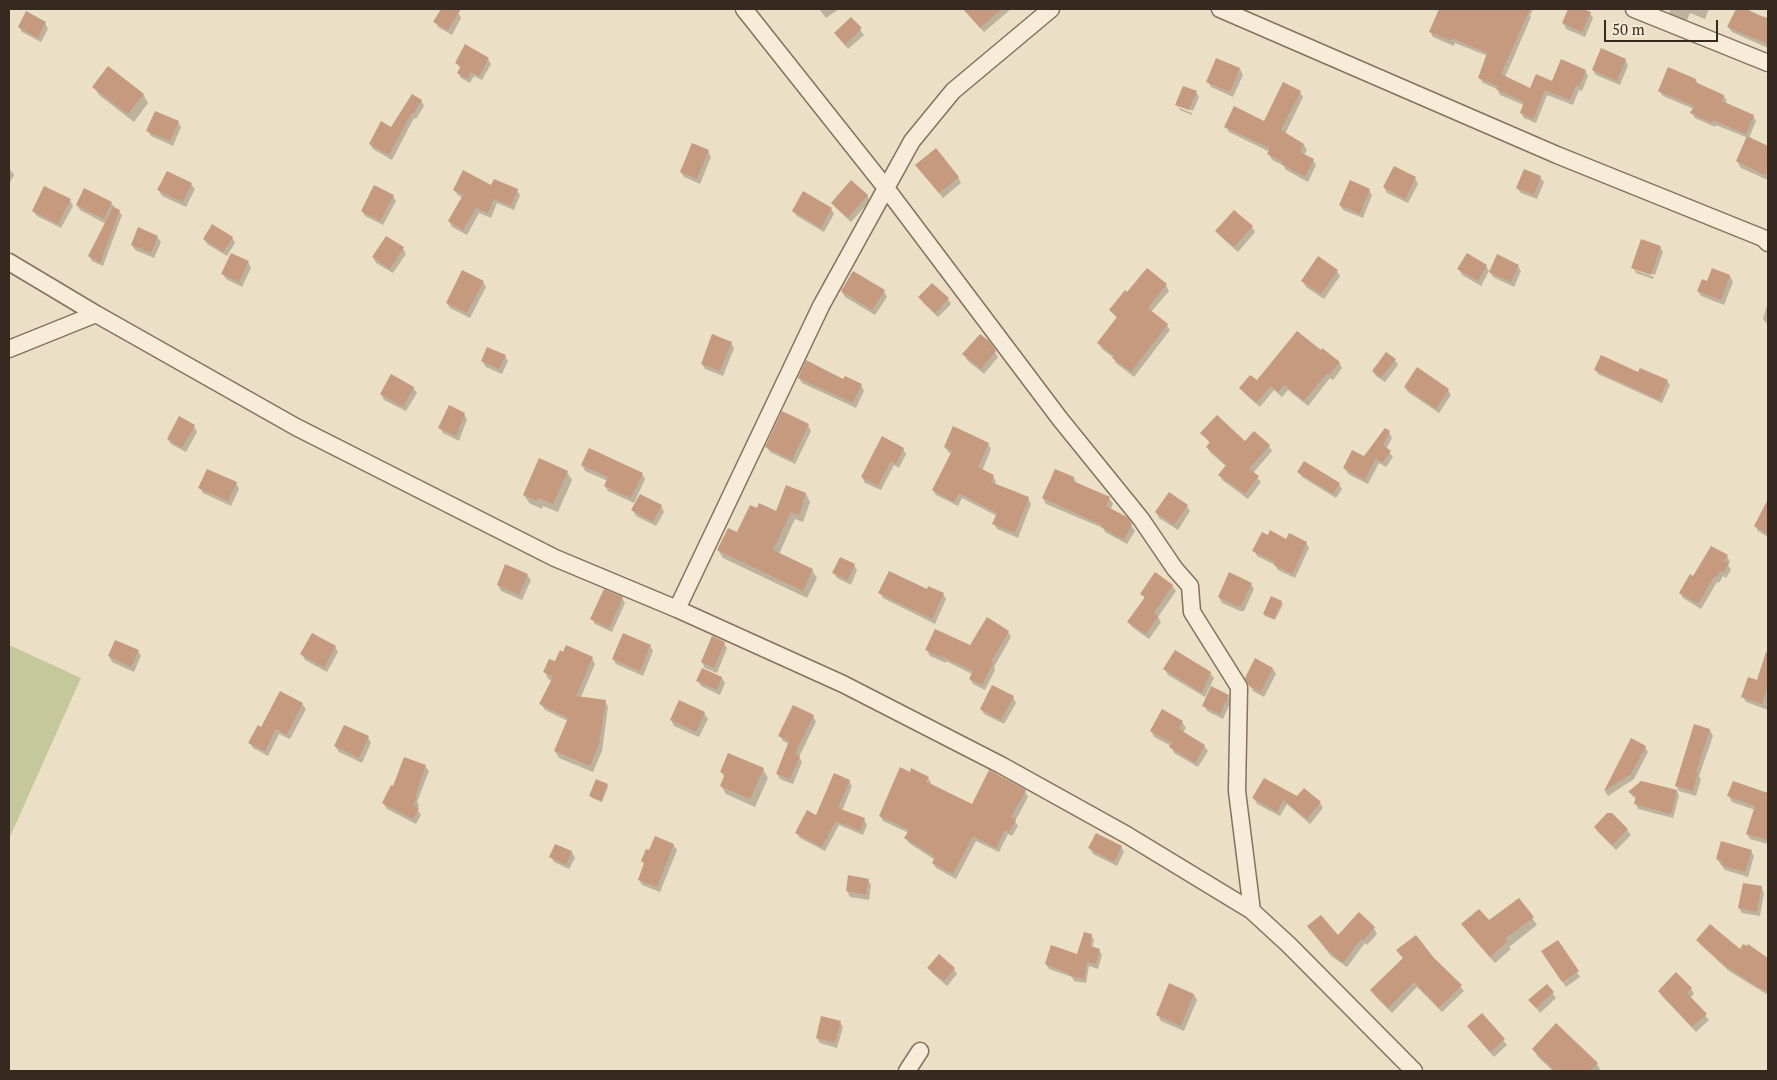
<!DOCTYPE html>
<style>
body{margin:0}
#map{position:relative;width:1777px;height:1080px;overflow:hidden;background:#ebdfc6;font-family:"PT Serif",serif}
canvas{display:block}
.frame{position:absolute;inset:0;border:10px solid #362a20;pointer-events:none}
.scale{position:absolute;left:1604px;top:20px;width:114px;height:22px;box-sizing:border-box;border:2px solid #362a20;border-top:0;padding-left:6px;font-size:15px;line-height:18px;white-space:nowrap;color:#362a20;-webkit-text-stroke:4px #f3e9d5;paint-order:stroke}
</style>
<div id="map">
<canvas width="1777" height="1080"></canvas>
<div class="frame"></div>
<div class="scale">50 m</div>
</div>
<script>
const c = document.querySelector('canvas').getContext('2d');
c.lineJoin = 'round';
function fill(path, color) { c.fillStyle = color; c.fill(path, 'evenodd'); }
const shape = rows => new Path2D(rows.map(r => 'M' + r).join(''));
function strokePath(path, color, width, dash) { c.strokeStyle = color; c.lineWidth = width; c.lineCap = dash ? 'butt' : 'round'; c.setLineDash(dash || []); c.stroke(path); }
fill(shape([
 [9,645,81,678,9,839]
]), '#c5c89b');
fill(shape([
 [442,9,451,9,458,12,461,18,452,35,438,27,435,22],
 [819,9,839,9,826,18],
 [970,9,1011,9,984,32,970,16,967,11],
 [1438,9,1533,9,1530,15,1531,17,1505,77,1531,90,1585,71,1588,76,1582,91,1579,90,1573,105,1547,95,1536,123,1524,118,1521,113,1524,105,1500,95,1497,89,1483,83,1480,78,1488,56,1455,43,1454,46,1433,37,1430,31,1440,9],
 [1569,9,1580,9,1590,13,1593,18,1585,37,1566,29,1563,23],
 [1671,9,1709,9,1705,19,1690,13,1686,22,1672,17,1669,12],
 [1737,9,1744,9,1763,18,1763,16,1768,18,1768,48,1732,32,1728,27],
 [851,18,864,35,848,49,835,33],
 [45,23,48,29,41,42,22,32,19,27],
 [488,59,491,64,482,80,474,76,470,83,461,78,458,73,461,69,456,63],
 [1217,60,1240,69,1243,75,1233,97,1211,87,1208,82],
 [1625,60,1628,65,1620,85,1596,75,1593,70],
 [1696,80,1698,84,1724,96,1727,101,1725,104,1753,116,1756,121,1749,138,1768,147,1768,180,1741,168,1737,161,1748,138,1716,125,1715,127,1695,118,1692,113,1694,109,1663,96,1659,91],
 [94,87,143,94,148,103,134,122,99,95],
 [1196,92,1199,97,1193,111,1179,105,1179,108,1192,113,1192,115,1180,110,1177,105],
 [1300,92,1303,97,1285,134,1304,145,1307,150,1304,155,1313,160,1316,165,1308,182,1286,170,1283,165,1272,160,1269,154,1270,152,1229,132,1226,127,1265,122],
 [421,100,424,106,416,119,414,118,392,160,373,149,370,144,392,128],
 [178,122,181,127,173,146,151,136,148,131],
 [708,151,711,157,700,184,684,177,681,172],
 [9,168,14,175,9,184],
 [920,170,958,177,961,183,943,198],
 [1540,177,1544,182,1537,199,1521,193,1517,188],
 [1415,178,1418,184,1408,203,1387,193,1384,187],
 [191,184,195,189,186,207,162,196,159,190],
 [492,186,517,190,520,195,514,210,497,203,491,218,479,213,467,235,452,227,449,221,463,198,458,195,454,190],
 [84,190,111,203,122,215,103,266,92,261,89,256,106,224,80,210,77,205],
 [1369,190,1372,195,1363,218,1343,210,1340,205],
 [867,195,870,201,851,222,836,208,833,203],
 [393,196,396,201,383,225,365,216,362,211],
 [70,200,73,206,61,228,37,216,33,211],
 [831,209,834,214,824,232,797,216,793,211],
 [1234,211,1252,227,1255,232,1238,252,1220,236,1217,231],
 [157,237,161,242,154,258,135,250,132,245],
 [232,237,235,243,227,256,207,244,204,239],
 [1660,247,1663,252,1655,275,1635,268,1635,270,1654,277,1653,279,1636,273,1633,268],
 [403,248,406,254,393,273,376,263,373,257],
 [248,262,251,268,242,287,226,279,223,274],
 [1486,266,1489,271,1481,286,1462,275,1459,269],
 [1518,266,1521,271,1514,287,1493,277,1490,272],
 [1337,271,1340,276,1324,299,1306,287,1303,281],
 [1730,276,1733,282,1724,305,1701,296,1698,291,1708,283],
 [483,282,486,287,470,318,450,308,447,303],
 [1166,285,1169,291,1151,312,1167,325,1170,330,1134,377,1116,363,1114,358,1102,349,1099,343,1118,319,1110,310,1127,294],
 [884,291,887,297,875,315,845,297,842,292],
 [920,297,948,299,951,304,938,317,923,303],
 [1768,302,1768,325,1763,319],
 [731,343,734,348,723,376,705,369,702,364],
 [995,352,998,357,984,374,967,360,964,354],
 [1321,352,1339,362,1342,368,1333,380,1330,378,1308,406,1288,390,1282,397,1274,390,1260,407,1244,393,1241,388,1257,382],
 [505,356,508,361,502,374,486,367,482,361],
 [1395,360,1398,365,1385,382,1376,376,1373,371],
 [1641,369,1667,381,1670,385,1662,403,1598,374,1596,370,1639,374],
 [799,378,844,380,861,385,864,391,856,408,802,383],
 [413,387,417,393,406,411,384,400,381,394],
 [1405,387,1448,390,1451,395,1439,413,1408,392],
 [464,414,467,419,459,441,443,433,440,428],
 [808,425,811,431,795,464,770,452,767,447],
 [194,426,197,432,186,452,171,444,168,439],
 [1389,432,1392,438,1386,449,1393,457,1386,467,1379,463,1368,484,1348,474,1345,468,1364,457],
 [1202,433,1245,443,1269,446,1272,451,1253,473,1261,482,1248,499,1222,480,1220,475,1227,467,1210,452,1207,447,1210,443],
 [988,444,991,449,982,471,993,476,996,482,995,485,1028,498,1031,504,1018,538,997,529,994,524,997,516,962,498,958,506,936,495,933,490,952,454,948,452,945,446],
 [903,449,906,454,899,468,894,465,881,490,865,483,862,477],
 [582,465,642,474,645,479,634,503,608,491,605,486,608,481,585,471],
 [567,472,572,480,558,512,543,506,542,509,529,503,524,495],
 [1298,472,1339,484,1342,489,1336,498,1302,477],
 [1074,478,1077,484,1109,498,1113,504,1110,510,1131,525,1135,531,1127,544,1105,532,1103,528,1046,504,1043,498],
 [236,483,239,489,231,506,203,493,200,488],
 [806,494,810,502,803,522,795,519,779,554,812,570,817,578,807,598,723,558,718,550,738,534,758,510,777,512],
 [661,506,664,512,656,526,636,516,633,510],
 [1187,506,1190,511,1178,530,1159,518,1156,512],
 [1765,507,1768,509,1768,537,1758,531,1755,526],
 [1269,536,1306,543,1309,548,1295,578,1278,570,1275,565,1257,556,1254,550],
 [1727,556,1730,562,1728,565,1731,570,1726,578,1723,576,1719,583,1717,582,1701,609,1683,598,1680,593,1693,578],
 [854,565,857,570,851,585,837,578,834,573],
 [1155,574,1172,586,1176,591,1158,617,1161,622,1149,639,1132,627,1129,622,1145,599,1142,594],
 [527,575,531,580,522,600,501,591,498,585],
 [1251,584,1254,589,1244,611,1240,611,1222,603,1219,597],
 [927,591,943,594,946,599,935,624,883,598,880,593],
 [622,598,625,603,612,632,595,624,592,619],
 [1281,602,1283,604,1275,620,1265,616,1264,614],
 [1008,632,1011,637,994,667,995,670,985,690,973,684,970,679,972,674,946,661,946,663,930,656,927,650,970,647],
 [724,643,727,648,717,673,705,668,702,662],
 [650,646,653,651,643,676,616,664,613,659],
 [335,647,338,652,327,672,305,660,302,654],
 [138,651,141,656,134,672,112,662,109,656],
 [592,658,595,664,581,697,605,701,608,707,602,751,593,772,559,758,555,751,568,721,545,710,541,704,552,681,548,679,545,672,556,663],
 [1256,660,1273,669,1276,674,1264,697,1253,691,1250,685],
 [1165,669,1210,673,1214,678,1205,697,1168,675],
 [722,678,725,683,720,695,701,686,698,681],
 [1768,685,1768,710,1746,702,1743,697],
 [1228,696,1231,701,1223,719,1207,711,1204,705],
 [1013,697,1016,703,1004,724,984,714,981,709],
 [680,702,704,713,708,719,699,737,674,726,671,720],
 [302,704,306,709,290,739,279,734,268,756,253,748,250,743],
 [813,716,816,722,799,757,802,762,793,784,780,779,777,773,789,744,783,741,780,736],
 [1182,722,1186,728,1183,732,1204,746,1208,751,1198,767,1174,753,1171,746,1154,737,1151,731],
 [1695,725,1710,730,1713,736,1699,776,1701,779,1696,796,1679,791,1676,786],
 [368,737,371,743,362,763,339,752,335,746],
 [1631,740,1645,747,1648,752,1634,779,1608,796,1605,791],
 [425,766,429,771,417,802,419,805,417,809,421,815,416,824,387,809,383,803],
 [763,769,768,778,755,807,726,794,721,786,725,778,721,772],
 [989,772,1025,791,1028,797,1015,821,1018,826,1012,836,1008,834,999,852,976,841,956,879,936,868,933,863,935,860,909,843,906,838,909,833,883,821,880,816,911,774,928,778,929,779,927,779,925,788,929,779,931,783,930,785,973,805],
 [849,781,852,786,842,811,864,819,867,825,863,835,839,825,825,851,800,838,797,833,817,817],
 [1733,782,1768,794,1768,844,1750,839,1747,834,1755,810,1732,802,1729,796],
 [607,785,608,787,602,802,592,798,591,796],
 [1677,791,1679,796,1673,818,1638,809,1636,804,1637,799,1632,796,1630,792],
 [1254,798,1297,798,1320,803,1323,808,1310,824,1287,804,1280,816,1257,804],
 [1595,827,1627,830,1631,835,1616,850,1598,832],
 [556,845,572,852,575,858,569,869,554,862,551,857],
 [673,845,677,850,660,892,642,885,639,879,645,865,642,861,650,852],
 [1121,847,1124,852,1117,866,1093,854,1090,848],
 [1751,851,1754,856,1748,877,1725,870,1717,859],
 [849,877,868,880,871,885,869,900,850,897,847,891],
 [1761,887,1764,893,1760,916,1742,913,1739,908],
 [1519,899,1537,925,1509,947,1511,949,1495,963,1467,931,1463,924,1489,922],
 [1359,914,1374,928,1377,934,1367,945,1365,943,1347,967,1331,956,1309,927,1338,937],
 [1091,935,1094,940,1092,948,1099,950,1102,955,1098,969,1089,966,1086,983,1074,981,1072,977,1049,969,1046,964,1078,956],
 [1698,940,1740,951,1748,946,1768,959,1768,995,1729,971,1701,945],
 [1557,942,1580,977,1566,987,1546,956],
 [1398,950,1433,959,1460,986,1464,991,1442,1012,1417,987,1392,1013,1375,996,1372,991,1404,959],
 [929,968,954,969,957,974,947,986,932,973],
 [1547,985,1556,998,1540,1013,1530,1000],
 [1691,989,1694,994,1690,998,1709,1020,1696,1032,1662,996,1659,991],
 [1194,995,1197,1000,1184,1031,1161,1021,1158,1015],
 [1482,1015,1507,1045,1494,1057,1472,1032],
 [840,1022,843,1027,837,1048,820,1043,817,1038],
 [1533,1049,1597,1064,1601,1071,1553,1071,1538,1057]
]), '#0003');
fill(shape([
 [441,9,461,9,448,30,433,22],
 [963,9,1002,9,980,28],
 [1439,9,1530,9,1501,74,1530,88,1536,74,1552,81,1561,59,1586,70,1579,87,1576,85,1570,100,1545,90,1533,119,1520,113,1524,102,1496,89,1498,86,1478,78,1487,53,1452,38,1451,41,1429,32],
 [1568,9,1583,9,1591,12,1582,32,1562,23],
 [1736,9,1746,9,1768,19,1768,44,1727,27],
 [26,11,46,22,38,38,18,27],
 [851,17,862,28,845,45,834,33],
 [465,44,489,58,479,76,471,72,467,79,457,73,461,66,455,63],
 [1601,48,1626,59,1617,81,1592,70],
 [1216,58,1240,68,1230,92,1206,82],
 [108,66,144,94,128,114,92,87],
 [1668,67,1696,79,1695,82,1724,95,1722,101,1754,115,1746,134,1713,120,1712,123,1690,113,1694,106,1658,91],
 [1283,82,1301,91,1281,130,1304,144,1300,152,1314,159,1305,177,1281,164,1283,162,1267,154,1270,148,1224,127,1234,106,1264,121],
 [1183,86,1197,91,1189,110,1175,105],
 [412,94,422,100,413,114,411,114,389,155,369,144,381,121,391,127],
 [155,111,179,121,170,141,146,131],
 [1747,136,1768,146,1768,168,1765,175,1736,161],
 [692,143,709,150,697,179,680,172],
 [936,148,959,177,939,193,915,165],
 [1394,166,1416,177,1405,199,1383,187],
 [1524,169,1541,176,1534,195,1516,188],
 [463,170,491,185,494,179,518,189,511,206,494,199,488,213,476,208,463,230,448,221,463,195,453,190],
 [167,171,192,183,183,202,157,190],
 [851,180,868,195,848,218,831,203],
 [1350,180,1370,189,1360,214,1339,205],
 [374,185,394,195,380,221,361,211],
 [44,186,71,199,58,224,32,211],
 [84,188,112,202,104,219,76,205],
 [803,191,832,208,821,228,792,211],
 [113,207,120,210,100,263,88,256],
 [1234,210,1253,226,1234,247,1215,231],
 [212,224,233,237,223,252,203,239],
 [138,227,158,236,151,253,131,245],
 [386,236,404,247,390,269,372,257],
 [1641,239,1661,246,1651,275,1631,268],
 [231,253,249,261,239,282,221,274],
 [1467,253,1487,265,1478,281,1457,269],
 [1497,254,1519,265,1511,282,1489,272],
 [1318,256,1338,270,1321,294,1301,281],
 [1147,268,1167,284,1148,308,1168,324,1131,372,1112,358,1114,356,1097,343,1117,317,1109,310,1125,290,1127,292],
 [1712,268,1730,275,1721,300,1697,291,1702,279,1707,281],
 [462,270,484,281,467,313,446,303],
 [853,271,885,290,872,310,841,291],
 [932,283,949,298,935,313,918,297],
 [1297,331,1321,350,1322,348,1340,362,1329,375,1327,373,1304,401,1284,385,1278,392,1271,386,1256,403,1239,388,1250,375,1257,380],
 [712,334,732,342,720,371,701,364],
 [980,334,989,341,996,351,981,369,962,354],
 [487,347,506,355,499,369,481,361],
 [1386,352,1396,359,1381,378,1372,371],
 [1601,355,1638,372,1640,368,1668,380,1659,400,1594,370],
 [806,360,843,379,845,376,862,384,853,403,798,378],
 [1417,367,1449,389,1436,409,1404,387],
 [391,374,414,387,403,407,380,394],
 [449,405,465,413,456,436,438,428],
 [782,411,809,424,792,460,765,447],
 [1217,415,1245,441,1254,431,1270,445,1249,469,1259,476,1245,494,1218,475,1226,465,1206,447,1210,442,1200,433],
 [179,416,195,425,182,448,167,439],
 [953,426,989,443,978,467,994,475,991,482,1029,497,1015,533,992,524,997,513,959,493,954,502,932,490,952,451,944,447],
 [1385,428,1390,431,1383,445,1391,451,1382,463,1376,458,1365,480,1343,468,1352,450,1364,456],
 [882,436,904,448,896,464,891,461,878,486,861,477],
 [589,448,643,473,631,498,604,486,608,477,581,465],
 [539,458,568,471,553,504,539,498,537,501,523,495],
 [1304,461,1340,483,1333,494,1297,472],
 [207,469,237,482,228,501,198,488],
 [1055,469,1074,477,1073,481,1110,497,1106,506,1127,517,1132,524,1124,540,1101,527,1102,525,1042,498],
 [786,485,806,493,799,515,791,512,773,550,813,569,803,591,717,550,728,528,737,532,750,505,757,508,759,503,776,511],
 [1169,492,1188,505,1174,525,1155,512],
 [640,494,662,505,653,522,631,510],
 [1768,499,1768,534,1754,526],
 [1270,530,1286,539,1289,533,1307,542,1292,574,1274,565,1275,562,1252,551,1262,532,1268,535],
 [1711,546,1728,555,1724,561,1729,563,1723,573,1720,571,1716,578,1714,577,1698,604,1679,593,1690,574,1693,576],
 [840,557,855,564,848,580,832,573],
 [505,564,528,574,519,595,497,585],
 [889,571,927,589,928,586,944,593,932,619,878,593],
 [1155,572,1173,585,1154,613,1158,616,1146,634,1127,622,1145,597,1140,594],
 [1229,572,1252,583,1241,606,1236,606,1218,597],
 [604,589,623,597,609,628,590,619],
 [1271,596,1282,601,1274,619,1263,614],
 [987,617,1009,631,991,662,993,663,982,685,969,679,973,671,943,657,943,658,925,650,935,629,970,645],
 [312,633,336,646,324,668,300,654],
 [623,633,651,645,640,671,612,659],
 [712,636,725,642,714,668,701,662],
 [115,640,139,650,131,667,108,656],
 [566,645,593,657,576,696,606,700,599,744,590,766,554,751,568,718,539,704,553,677,543,672,549,659,555,661,560,650,563,652],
 [1175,650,1211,672,1202,693,1163,669],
 [1766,652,1768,652,1768,685,1762,704,1741,697,1748,677,1757,680],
 [1255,658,1273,668,1261,692,1249,686,1245,678],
 [702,668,722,677,717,690,696,681],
 [992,685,1014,696,1001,720,980,709],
 [1211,686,1229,695,1220,714,1202,706],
 [280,691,303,703,287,735,276,729,265,751,248,743,258,725,261,727],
 [679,700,705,712,696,732,670,720],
 [793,705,814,715,795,754,800,756,790,779,776,774,789,741,778,736],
 [1162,709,1183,721,1179,729,1205,745,1195,763,1169,747,1172,743,1150,731],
 [1694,724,1710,729,1696,772,1698,772,1693,791,1675,786],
 [344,725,369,736,359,758,334,746],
 [1631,738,1646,746,1631,774,1604,791],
 [728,753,764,768,750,799,720,786,725,774,720,772],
 [404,757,426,765,415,797,417,798,413,805,419,808,413,819,382,803,391,785,393,786],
 [900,767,910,772,911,768,929,777,927,782,972,804,989,770,1026,790,1011,817,1016,820,1009,832,1005,830,996,848,973,836,953,874,932,863,935,857,904,838,909,830,879,816],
 [834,773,850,780,838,808,865,818,860,831,836,821,822,847,795,833,807,810,816,815],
 [1264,778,1297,796,1304,788,1321,802,1307,819,1283,800,1277,812,1252,798],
 [596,779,608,784,601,801,589,796],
 [1641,781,1677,790,1671,814,1634,804,1636,796,1628,792],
 [1733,781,1768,793,1768,840,1746,834,1755,806,1727,796],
 [1607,813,1612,813,1628,829,1612,845,1594,827],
 [1096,833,1122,846,1114,862,1088,848],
 [655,836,674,844,657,887,638,880,644,863,641,861,646,849,649,850],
 [1721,841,1752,850,1745,872,1721,865,1722,861,1716,859],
 [555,844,572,851,566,865,549,857],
 [848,875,869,879,866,895,846,891],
 [1743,883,1762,886,1757,912,1738,908],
 [1519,898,1534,917,1505,939,1508,941,1490,957,1461,924,1479,909,1489,920],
 [1359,912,1375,927,1363,941,1361,939,1343,963,1327,950,1307,926,1321,915,1338,935],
 [1710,924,1740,949,1743,944,1747,946,1748,944,1768,958,1768,992,1757,987,1725,966,1696,940],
 [1084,932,1092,934,1090,946,1100,949,1096,964,1087,962,1084,979,1070,976,1070,974,1045,964,1051,945,1077,954],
 [1416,935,1434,958,1462,985,1439,1008,1414,982,1388,1008,1370,990,1403,958,1396,950],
 [1558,940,1579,971,1562,982,1541,951],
 [939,954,955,968,944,981,927,968],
 [1676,972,1692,988,1687,993,1707,1014,1692,1027,1658,991],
 [1169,983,1194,994,1181,1026,1156,1015],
 [1547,984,1554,992,1536,1008,1528,1000],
 [1482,1013,1505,1039,1490,1052,1467,1026],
 [821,1016,841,1021,835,1043,816,1038],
 [1556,1023,1598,1063,1590,1071,1555,1071,1532,1049]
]), '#c69a7f');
const minor = shape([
 [744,9,886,188,1060,419,1141,519,1175,569,1190,586,1192,612,1239,687,1237,791,1252,911],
 [1220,9,1557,155,1763,238,1768,243],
 [1634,9,1768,63],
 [9,262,96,314,296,427,555,558,677,609,843,684,1001,765,1127,835,1252,911,1289,945,1414,1071],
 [9,349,96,314],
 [677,609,821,306,912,141,953,91,1051,9],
 [907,1071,920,1051]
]);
strokePath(minor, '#85715d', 19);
strokePath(minor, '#f6ecd9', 16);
</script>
